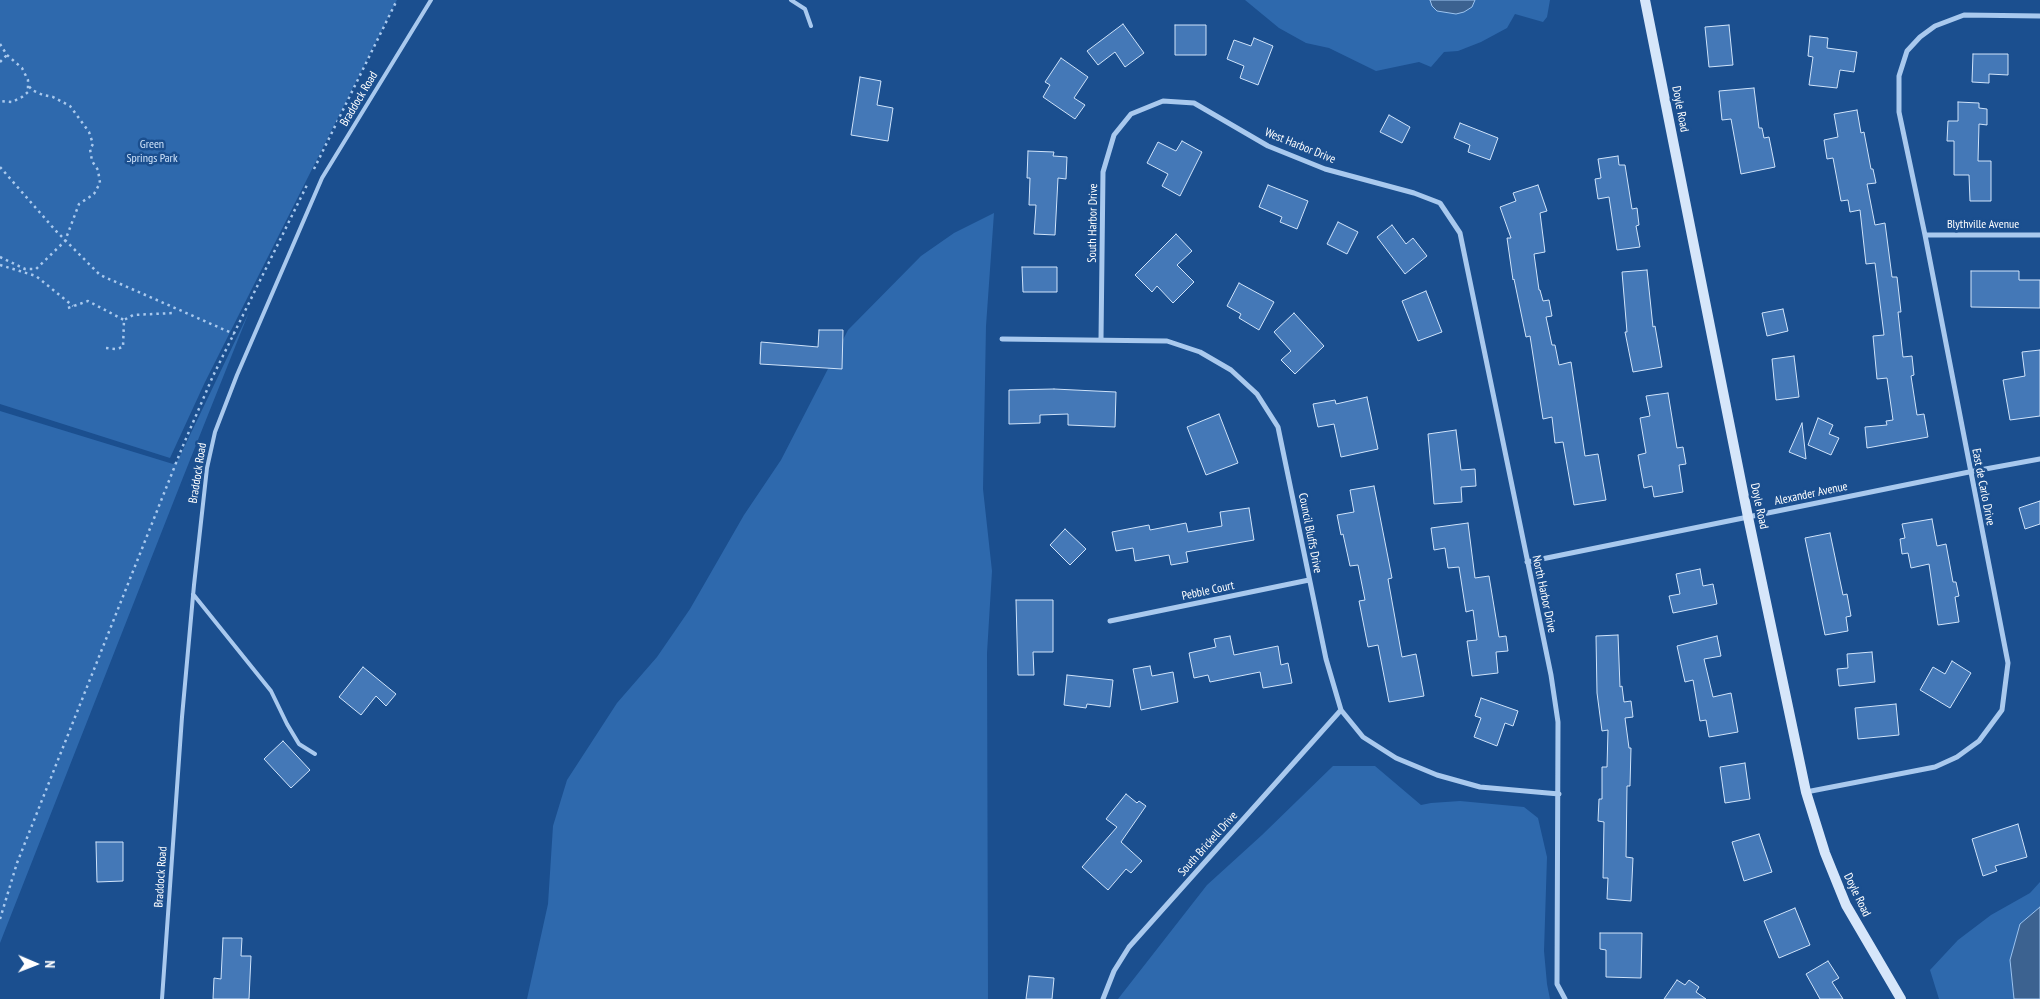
<!DOCTYPE html>
<style>
body{margin:0}
#map{position:relative;width:2040px;height:999px;overflow:hidden;background:#1b4f8f;font-family:"PT Sans Narrow",sans-serif}
canvas{display:block}
.north{position:absolute;left:10px;top:939px;width:50px;height:50px;-webkit-text-stroke:4px #1b4f8f;paint-order:stroke;rotate:91deg;font-size:14px;font-weight:700;line-height:20px;text-align:center;color:#fff}
.north::after{content:'';display:block;margin:auto;width:18px;height:22px;background:#fff;clip-path:polygon(50% 0,100% 100%,50% 72%,0 100%)}
</style>
<div id="map">
<canvas width="2040" height="999"></canvas>
<div class="north">N</div>
</div>
<script>
const c = document.querySelector('canvas').getContext('2d');
c.lineJoin = 'round';
function fill(path, color) { c.fillStyle = color; c.fill(path, 'evenodd'); }
const shape = rows => new Path2D(rows.map(r => 'M' + r).join(''));
function strokePath(path, color, width, dash) { c.strokeStyle = color; c.lineWidth = width; c.lineCap = dash ? 'butt' : 'round'; c.setLineDash(dash || []); c.stroke(path); }
function drawText(font, color, halo, rows, align = 'center') {
  c.font = font + ' "PT Sans Narrow",sans-serif'; c.lineWidth = 5; c.setLineDash([]); c.textBaseline = 'middle'; c.strokeStyle = halo; c.fillStyle = color; for (const [text, x, y, turn = 0] of rows) {
    c.save(); c.translate(x, y); c.rotate((+turn || 0) * Math.PI / 180); c.textAlign = isNaN(turn) ? turn : align; if (halo) c.strokeText(text, 0, 0); c.fillText(text, 0, 0); c.restore();
  }
}
fill(shape([
 [0,0,397,0,205,382,170,458,0,404],
 [1245,0,1430,0,1432,6,1472,7,1475,0,1550,0,1547,17,1543,22,1515,14,1507,28,1481,42,1458,51,1444,52,1431,67,1419,62,1376,71,1329,48,1306,43,1279,28],
 [994,213,986,326,983,489,992,571,987,653,988,999,527,999,548,904,553,826,567,780,617,703,657,657,690,609,744,515,781,460,848,330,921,256,954,233],
 [249,312,182,480,0,943,0,411,173,464,178,460],
 [1333,766,1375,766,1421,805,1431,803,1460,801,1524,807,1538,818,1547,857,1544,951,1547,984,1550,999,1118,999,1207,885,1262,835],
 [2040,882,2040,907,2020,924,2010,960,2014,999,1939,999,1930,970,1958,940,1991,915,2030,893]
]), '#2e69ad');
const water = shape([
 [1430,0,1475,0,1472,7,1464,12,1456,14,1437,11,1432,6,1430,0],
 [2040,907,2040,999,2014,999,2010,960,2020,924,2040,907]
]);
fill(water, '#3c6290');
strokePath(water, '#9cc4f0', 1);
const building = shape([
 [1123,24,1144,53,1125,67,1115,52,1098,65,1087,51,1123,24],
 [1175,25,1206,25,1206,55,1175,55,1175,25],
 [1729,25,1733,65,1709,67,1705,27,1729,25],
 [1810,36,1828,38,1827,48,1857,52,1854,72,1840,70,1837,88,1809,85,1813,57,1808,56,1810,36],
 [1254,38,1273,46,1258,85,1240,78,1244,66,1227,59,1234,40,1251,46,1254,38],
 [1973,54,2008,54,2008,75,1989,74,1989,83,1972,82,1973,54],
 [1061,58,1088,77,1074,98,1085,105,1075,119,1043,97,1050,85,1045,82,1061,58],
 [860,77,881,81,877,105,893,108,888,141,851,135,860,77],
 [1754,88,1759,128,1762,128,1764,138,1769,137,1775,167,1741,174,1731,119,1722,120,1719,91,1754,88],
 [1958,102,1979,103,1979,108,1987,109,1987,125,1979,124,1978,161,1991,161,1991,201,1970,201,1969,175,1954,175,1954,141,1947,141,1948,121,1958,121,1958,102],
 [1857,110,1861,133,1864,132,1871,169,1873,169,1876,183,1867,184,1875,225,1885,223,1892,277,1897,277,1901,312,1898,312,1903,357,1912,356,1914,375,1911,376,1917,415,1924,414,1928,437,1867,448,1865,427,1887,425,1886,421,1893,420,1887,378,1877,379,1873,336,1884,335,1875,263,1866,264,1860,210,1850,212,1848,200,1841,201,1833,158,1827,159,1824,140,1838,137,1834,114,1857,110],
 [1389,115,1410,127,1402,143,1380,132,1389,115],
 [1460,123,1498,138,1490,160,1468,152,1470,145,1454,138,1460,123],
 [1182,141,1202,152,1180,196,1162,186,1168,174,1147,163,1158,142,1176,151,1182,141],
 [1028,151,1054,152,1053,156,1067,157,1066,179,1058,178,1055,235,1034,234,1036,205,1029,205,1030,178,1027,178,1028,151],
 [1618,156,1619,165,1625,165,1632,209,1637,208,1639,225,1636,226,1640,247,1617,250,1609,197,1598,199,1595,179,1601,178,1598,159,1618,156],
 [1268,185,1308,201,1297,229,1280,222,1282,217,1259,207,1268,185],
 [1538,185,1547,211,1540,213,1545,252,1534,254,1539,290,1540,290,1543,301,1549,300,1552,316,1546,317,1552,345,1555,345,1559,365,1571,362,1585,456,1598,454,1606,500,1574,505,1563,442,1555,443,1552,417,1543,419,1530,336,1526,337,1514,279,1513,280,1507,238,1511,238,1500,207,1516,201,1513,193,1538,185],
 [1338,222,1358,232,1347,254,1327,244,1338,222],
 [1392,225,1406,244,1413,238,1427,256,1405,274,1377,237,1392,225],
 [1176,234,1192,251,1177,265,1194,282,1173,303,1157,286,1152,292,1135,275,1176,234],
 [1022,267,1057,267,1057,292,1023,292,1022,267],
 [1647,270,1653,327,1655,326,1662,367,1633,372,1625,332,1627,332,1622,272,1647,270],
 [1971,271,2019,271,2019,280,2040,280,2040,308,1971,307,1971,271],
 [1239,283,1274,302,1259,330,1239,318,1241,314,1227,306,1239,283],
 [1426,291,1442,332,1418,341,1402,301,1426,291],
 [1783,309,1788,331,1767,336,1762,313,1783,309],
 [1294,313,1324,346,1295,374,1281,360,1291,351,1274,332,1294,313],
 [819,330,843,330,842,369,760,364,761,342,818,347,819,330],
 [2040,350,2040,416,2010,420,2003,380,2025,376,2022,352,2040,350],
 [1794,356,1799,397,1776,400,1772,359,1794,356],
 [1054,389,1116,392,1115,427,1068,425,1068,414,1040,415,1040,423,1009,424,1009,390,1054,389],
 [1668,393,1677,448,1683,447,1686,464,1679,465,1683,492,1654,497,1652,486,1644,488,1638,455,1646,453,1640,418,1650,416,1646,396,1668,393],
 [1367,397,1378,449,1341,457,1334,424,1318,427,1313,404,1335,400,1336,404,1367,397],
 [1219,414,1238,463,1206,475,1187,427,1219,414],
 [1818,418,1833,425,1829,434,1839,438,1831,455,1808,445,1818,418],
 [1802,423,1806,459,1789,452,1802,423],
 [1456,430,1461,470,1475,469,1476,486,1461,487,1462,502,1434,504,1428,434,1456,430],
 [1374,486,1392,578,1388,579,1402,657,1416,654,1424,696,1389,702,1378,645,1368,647,1359,601,1365,600,1358,565,1350,566,1343,534,1341,535,1337,515,1354,512,1350,490,1374,486],
 [2040,501,2040,524,2025,529,2019,508,2040,501],
 [1249,508,1254,540,1186,552,1188,562,1171,565,1169,555,1135,561,1133,548,1116,551,1112,532,1149,525,1150,530,1186,523,1188,532,1222,526,1220,512,1249,508],
 [1932,519,1937,546,1946,544,1953,582,1956,582,1959,596,1955,597,1959,622,1938,625,1929,564,1911,568,1908,553,1902,554,1900,539,1905,538,1902,524,1932,519],
 [1468,523,1475,578,1489,576,1499,637,1506,636,1508,651,1496,652,1498,673,1472,676,1467,641,1477,640,1473,610,1466,612,1459,567,1448,568,1445,548,1434,550,1431,528,1468,523],
 [1065,529,1086,549,1070,565,1050,545,1065,529],
 [1830,533,1843,595,1847,594,1851,616,1846,617,1848,631,1825,635,1805,538,1830,533],
 [1700,569,1703,586,1713,584,1717,604,1673,613,1669,596,1680,594,1676,574,1700,569],
 [1016,600,1053,600,1053,652,1033,652,1034,675,1018,675,1016,600],
 [1618,635,1620,687,1622,686,1624,702,1631,701,1633,717,1625,718,1629,748,1631,748,1630,786,1627,786,1626,857,1633,858,1631,901,1607,899,1608,878,1603,878,1604,822,1598,821,1599,799,1602,799,1602,767,1607,767,1608,730,1602,731,1597,693,1596,636,1618,635],
 [1230,636,1234,655,1278,646,1281,665,1288,663,1292,683,1263,688,1260,672,1210,682,1208,675,1194,678,1189,653,1216,647,1214,639,1230,636],
 [1717,636,1721,656,1704,659,1713,697,1731,693,1738,732,1709,737,1706,720,1700,721,1693,680,1685,682,1677,646,1717,636],
 [1872,652,1875,682,1839,686,1837,669,1848,668,1847,654,1872,652],
 [1952,661,1971,673,1950,708,1920,690,1933,667,1945,674,1952,661],
 [1150,666,1152,676,1173,672,1178,702,1141,710,1133,669,1150,666],
 [363,667,396,694,386,706,376,696,361,715,339,697,363,667],
 [1067,675,1113,680,1110,707,1087,704,1086,708,1064,705,1067,675],
 [1481,698,1518,711,1513,726,1505,723,1497,746,1474,737,1481,718,1475,716,1481,698],
 [1896,704,1899,735,1858,739,1855,708,1896,704],
 [283,741,310,770,291,788,264,759,283,741],
 [1745,763,1750,799,1725,803,1720,767,1745,763],
 [1126,794,1137,803,1139,801,1146,806,1121,842,1142,861,1131,873,1126,869,1108,890,1082,867,1117,827,1106,819,1126,794],
 [2018,824,2027,857,1995,866,1997,871,1983,876,1972,839,2018,824],
 [1759,834,1772,872,1744,881,1732,842,1759,834],
 [96,842,123,842,123,881,97,882,96,842],
 [1795,908,1810,945,1779,958,1764,921,1795,908],
 [1600,933,1642,933,1641,978,1606,977,1606,950,1600,949,1600,933],
 [223,938,242,938,241,956,251,956,249,999,213,999,214,978,221,979,223,938],
 [1828,961,1839,978,1832,982,1843,999,1820,999,1806,974,1828,961],
 [1029,976,1054,978,1052,999,1026,999,1029,976],
 [1677,980,1685,985,1689,980,1699,987,1696,992,1706,999,1664,999,1677,980]
]);
fill(building, '#4478b7');
strokePath(building, '#cfe3fa', 1);
strokePath(shape([
 [0,44,7,55,22,68,28,80,28,92,22,97,12,102,0,101],
 [0,62,7,55],
 [0,167,56,231,100,275,234,334],
 [314,169,397,0],
 [0,257,25,269,36,269,65,241,79,204,94,194,100,183,98,170,92,161,90,149,93,144,89,132,70,106,53,97,43,95,32,90,28,85],
 [0,265,36,276,73,306],
 [68,308,88,301,124,320],
 [106,348,116,349,123,347,124,320,133,315,173,313],
 [0,919,17,863,182,448,213,376,308,183]
]), '#a9c9ee', 2.5, [2.5, 4]);
strokePath(shape([
 [791,0,805,9,811,26],
 [193,594,271,691,287,724,299,744,315,754],
 [162,999,182,717,194,585,207,468,215,432,237,375,322,178,431,0]
]), '#a9c9ee', 4);
strokePath(shape([
 [1925,235,2040,235],
 [1002,339,1167,341,1200,352,1231,370,1257,394,1278,427,1326,659,1341,710,1363,737,1396,758,1437,775,1480,787,1559,794],
 [1101,339,1103,172,1114,135,1131,114,1163,101,1194,103,1268,146,1325,169,1414,193,1440,203,1460,233,1551,675,1558,722,1557,984,1565,999],
 [1527,562,1969,472,2040,459],
 [1110,621,1309,580],
 [1806,792,1935,767,1957,757,1979,741,2002,710,2008,663,1925,235,1899,112,1899,76,1907,51,1920,37,1935,26,1964,15,2040,16],
 [1103,999,1114,971,1129,947,1341,710]
]), '#a9c9ee', 5);
strokePath(shape([
 [1645,0,1748,517,1806,792,1825,853,1846,905,1901,999]
]), '#d6e6fa', 10);
drawText('12px', '#fff', '#1b4f8f', [
 ["Braddock Road",359,99,-59],
 ["Doyle Road",1680,109,79],
 ["West Harbor Drive",1300,146,22],
 ["South Harbor Drive",1093,223,-89],
 ["Blythville Avenue",1983,225],
 ["Braddock Road",198,473,-81],
 ["East de Carlo Drive",1983,487,79],
 ["Alexander Avenue",1811,494,-12],
 ["Doyle Road",1759,506,78],
 ["Council Bluffs Drive",1310,533,79],
 ["Pebble Court",1208,591,-12],
 ["North Harbor Drive",1544,594,78],
 ["South Brickell Drive",1208,844,-48],
 ["Braddock Road",161,877,-86],
 ["Doyle Road",1857,895,64]
]);
drawText('12px', '#cfe3fa', '#1b4f8f', [
 ["Green",152,145],
 ["Springs Park",152,159]
]);
</script>
